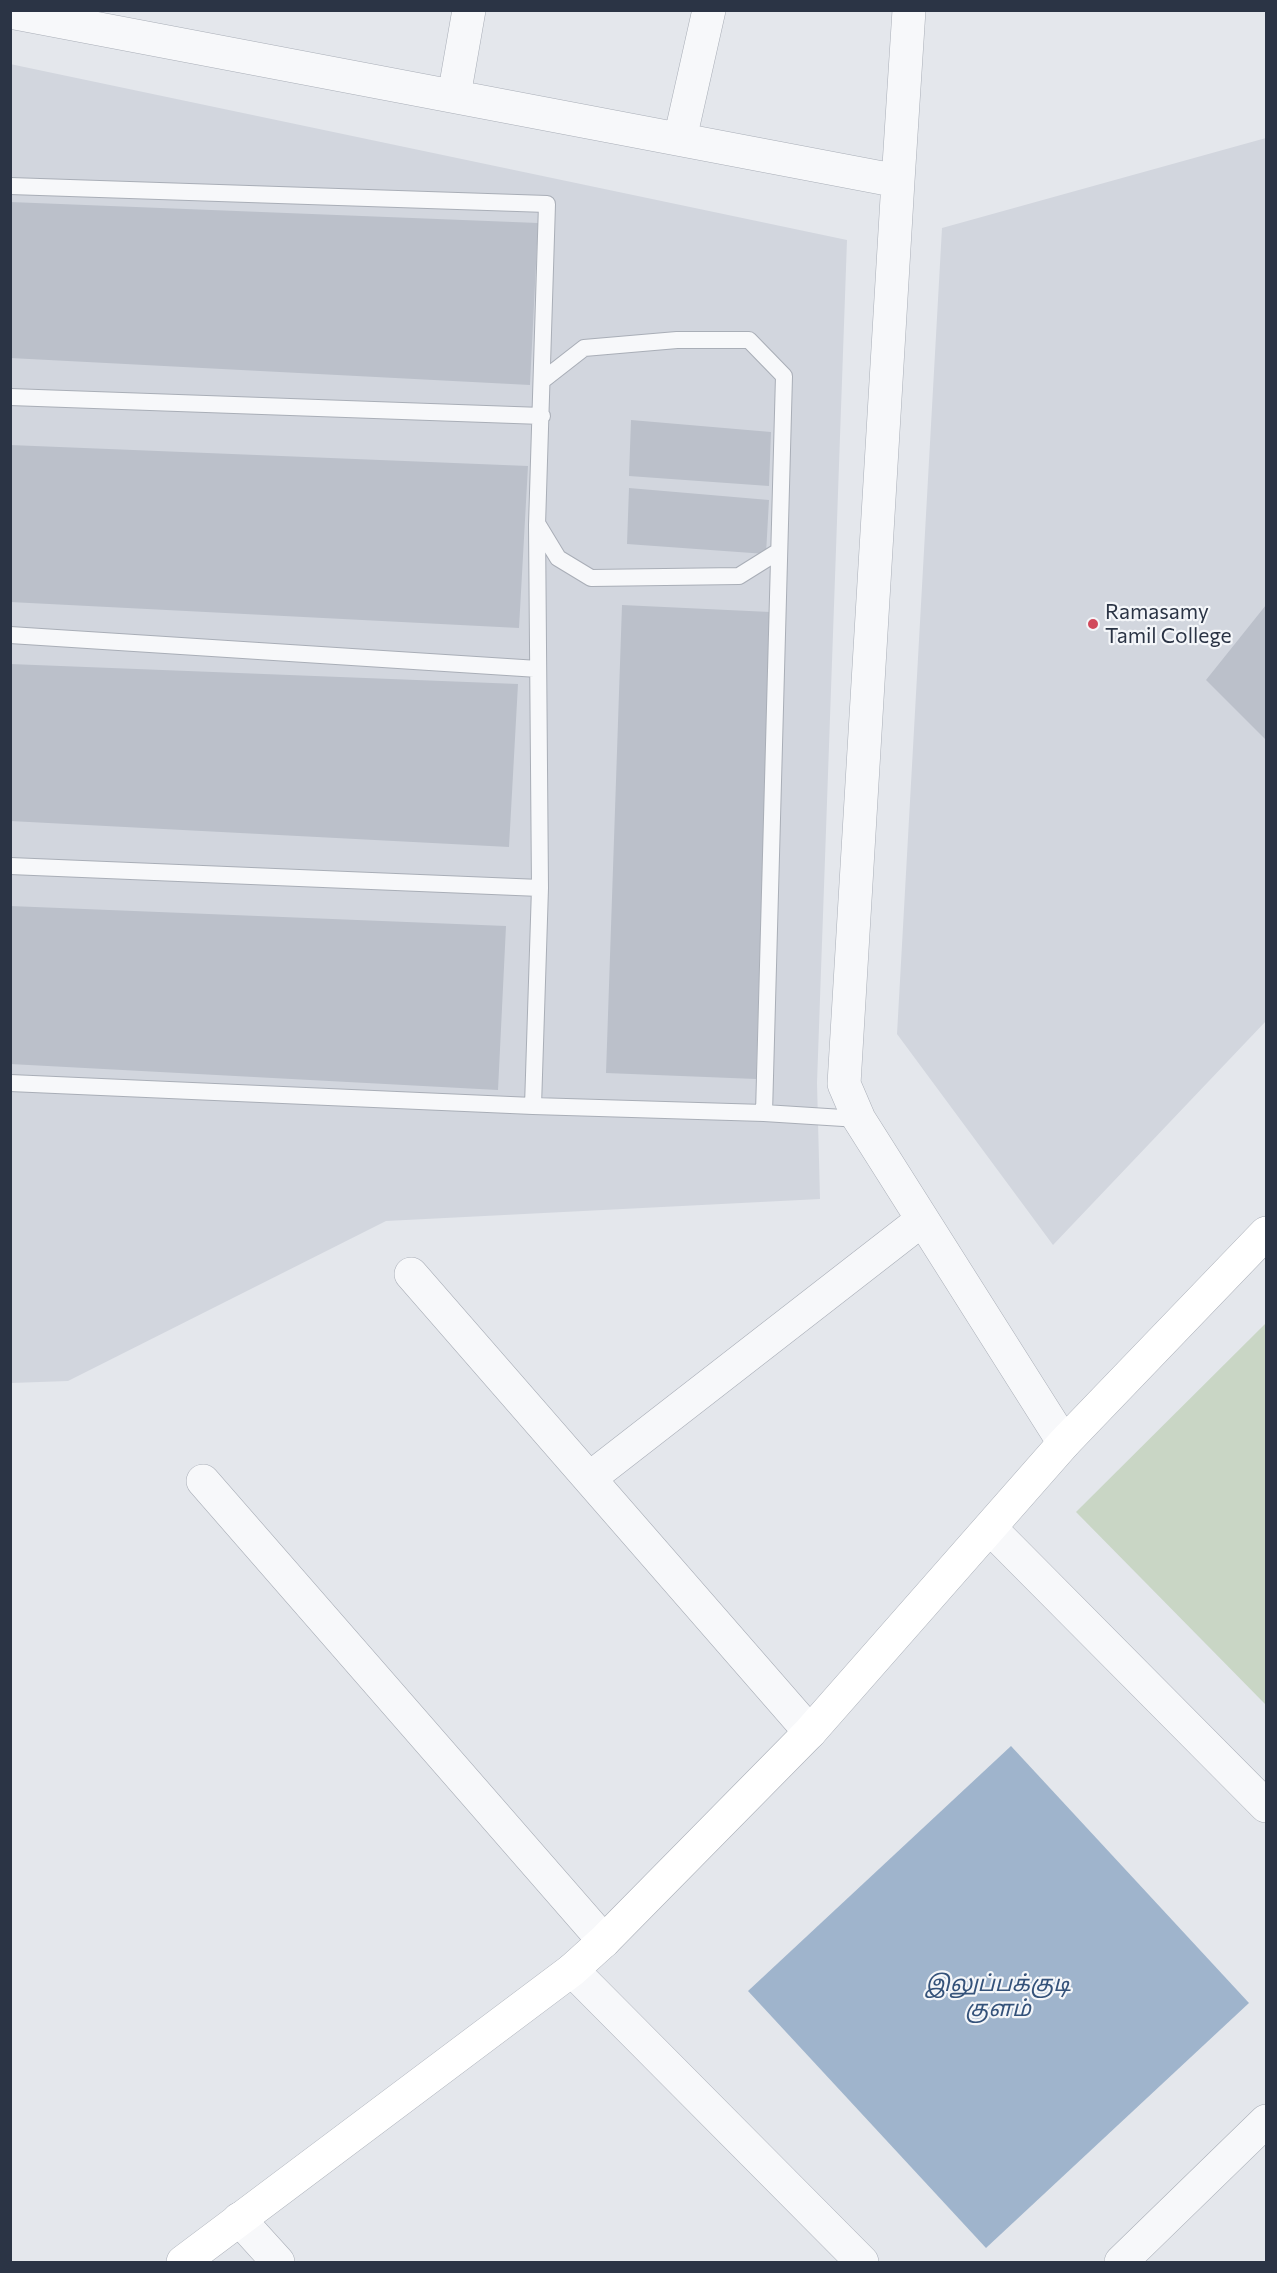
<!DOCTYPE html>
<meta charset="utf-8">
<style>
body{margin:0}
#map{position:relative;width:1277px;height:2273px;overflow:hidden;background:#e4e7ec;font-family:Commissioner,sans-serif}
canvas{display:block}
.frame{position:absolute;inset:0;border:12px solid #2b3445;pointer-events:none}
</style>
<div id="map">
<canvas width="1277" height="2273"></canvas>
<div class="frame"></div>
</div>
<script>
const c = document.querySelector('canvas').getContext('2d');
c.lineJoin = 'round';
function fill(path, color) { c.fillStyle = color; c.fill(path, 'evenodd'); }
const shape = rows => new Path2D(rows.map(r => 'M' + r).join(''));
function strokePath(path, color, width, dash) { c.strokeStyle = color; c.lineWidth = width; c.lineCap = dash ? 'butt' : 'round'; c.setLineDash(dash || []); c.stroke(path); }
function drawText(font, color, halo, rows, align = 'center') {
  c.font = font + ' Commissioner,"Noto Sans Tamil",sans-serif'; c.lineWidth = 4.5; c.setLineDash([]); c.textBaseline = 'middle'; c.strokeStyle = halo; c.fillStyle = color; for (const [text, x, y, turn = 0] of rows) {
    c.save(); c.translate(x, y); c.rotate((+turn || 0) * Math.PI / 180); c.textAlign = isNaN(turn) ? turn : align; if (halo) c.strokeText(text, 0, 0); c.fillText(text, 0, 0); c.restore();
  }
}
fill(shape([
 [10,64,847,240,817,1083,820,1199,386,1221,68,1381,11,1383],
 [1266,138,1266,1021,1053,1245,897,1034,942,228]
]), '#d2d6de');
fill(shape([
 [1266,1323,1266,1705,1076,1512]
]), '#c9d6c5');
fill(shape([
 [1011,1746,1249,2003,986,2248,748,1991]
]), '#9fb4cc');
fill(shape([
 [10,202,538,223,530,385,10,358],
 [631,420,771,432,769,486,629,476],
 [10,445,528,466,519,628,10,602],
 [629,488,769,500,766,554,627,544],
 [622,605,770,612,756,1079,606,1073],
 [1266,605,1266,740,1206,680],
 [10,664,518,684,509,847,10,821],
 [10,906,506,926,498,1090,10,1064]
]), '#bbc0ca');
const service = shape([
 [10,186,547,204,537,525,540,888,533,1106],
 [543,380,584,348,677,340,749,340,784,376,764,1113],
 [10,397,542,416],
 [538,525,558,558,591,578,739,576,779,551],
 [10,635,538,669],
 [10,866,540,888],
 [10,1083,533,1106,764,1113,859,1119]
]);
const minor = shape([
 [10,12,898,181,844,1084,859,1119,1064,1443],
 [454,96,469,10],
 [680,139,709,10],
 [898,181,909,10],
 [411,1274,810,1732],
 [590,1478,922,1220],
 [203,1481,604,1941],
 [990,1528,1266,1806],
 [572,1970,862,2262],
 [239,2219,278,2262],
 [1121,2262,1266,2121]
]);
const secondary = shape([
 [183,2262,572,1970,604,1941,810,1732,1064,1443,1266,1233]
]);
strokePath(service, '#a9aeb7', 18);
strokePath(minor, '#a9aeb7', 34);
strokePath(secondary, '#a9aeb7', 34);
strokePath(service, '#f7f8fa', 16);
strokePath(minor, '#f7f8fa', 33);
strokePath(secondary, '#fff', 33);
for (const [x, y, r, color] of [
 [1093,624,6,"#d1495b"]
]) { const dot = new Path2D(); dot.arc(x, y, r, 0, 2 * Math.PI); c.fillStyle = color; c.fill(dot); strokePath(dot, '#f4f6f9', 2); }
drawText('21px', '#2b3445', '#f4f6f9', [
 ["Ramasamy",1105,612],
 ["Tamil College",1105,636]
], 'left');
drawText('italic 22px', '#34527a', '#f4f6f9', [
 ["இலுப்பக்குடி",998,1984],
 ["குளம்",998,2009]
]);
</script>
